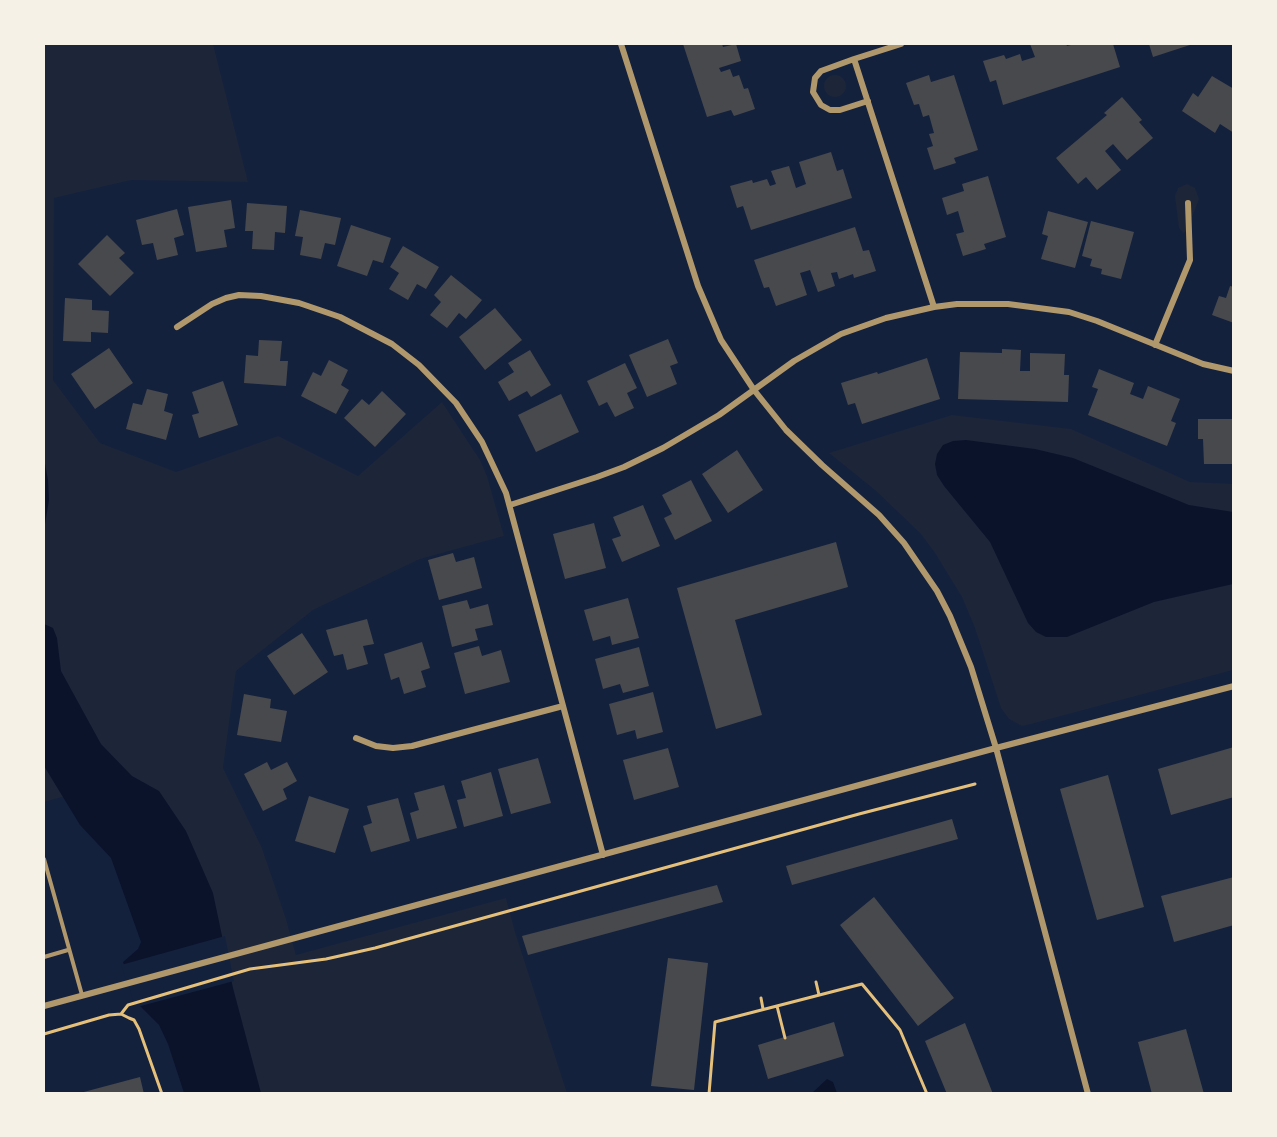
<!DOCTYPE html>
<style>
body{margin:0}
#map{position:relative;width:1277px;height:1137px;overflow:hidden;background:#14213d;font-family:"Open Sans",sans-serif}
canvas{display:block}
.frame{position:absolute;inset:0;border:45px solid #f6f1e7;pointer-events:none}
</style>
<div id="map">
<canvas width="1277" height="1137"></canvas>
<div class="frame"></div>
</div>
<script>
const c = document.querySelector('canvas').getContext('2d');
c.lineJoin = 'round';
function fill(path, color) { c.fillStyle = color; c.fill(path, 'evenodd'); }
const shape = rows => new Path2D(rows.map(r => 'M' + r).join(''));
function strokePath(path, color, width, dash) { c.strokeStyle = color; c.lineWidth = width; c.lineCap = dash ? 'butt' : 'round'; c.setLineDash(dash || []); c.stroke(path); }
fill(shape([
 [44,44,213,44,248,182,131,180,54,198,53,380,100,443,176,472,278,436,358,476,442,402,480,460,487,476,504,536,420,559,313,610,236,671,223,768,262,848,286,919,296,955,506,898,515,932,567,1093,218,1093,119,794,62,797,44,802],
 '824 86a11 11 0 1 1 22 0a11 11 0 1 1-22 0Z',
 [1187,184,1195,188,1199,199,1187,231,1183,233,1179,228,1175,196,1178,188],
 [952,415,1071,429,1190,482,1233,484,1233,670,1031,724,1022,726,1009,719,1001,708,975,628,962,597,935,553,921,534,875,490,829,453]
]), '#1d2539');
fill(shape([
 [966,440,1035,449,1073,458,1189,505,1233,512,1233,584,1154,602,1067,637,1046,637,1036,632,1028,623,990,542,944,486,937,475,935,464,937,454,943,445,953,441],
 [44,458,48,480,49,500,44,530],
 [44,624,53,628,57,638,61,671,101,744,132,776,159,791,186,831,213,893,233,988,261,1093,184,1093,168,1044,159,1025,138,1004,123,962,138,949,141,942,111,858,80,825,44,766],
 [827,1079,833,1082,837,1093,812,1093]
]), '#0b132b');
fill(shape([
 [225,936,234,981,137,1007,135,1005,121,965]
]), '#14213d');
fill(shape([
 [683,44,722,44,723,47,736,44,741,61,719,68,721,72,730,69,733,77,739,75,744,89,748,88,755,109,734,116,731,110,707,117],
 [1030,44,1066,44,1067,46,1075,44,1113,44,1120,67,1003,105,996,80,990,82,983,61,1004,55,1006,59,1020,54,1022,61,1035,57],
 [1149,44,1193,44,1153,57],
 [929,75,931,82,954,75,978,150,954,158,956,163,934,170,927,148,933,146,929,134,934,133,929,115,923,117,919,104,914,105,906,83],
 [1212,76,1234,89,1234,133,1220,124,1215,133,1182,111,1193,93,1198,97],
 [1122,97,1142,120,1139,122,1153,138,1127,160,1113,144,1105,151,1121,170,1097,190,1086,177,1078,184,1056,158,1107,115,1104,113],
 [831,152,837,171,843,169,852,198,751,230,743,206,737,208,730,186,752,180,753,183,767,179,770,186,776,184,771,171,789,166,796,188,806,184,799,162],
 [988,176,1006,237,984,244,986,249,963,256,956,234,964,232,958,211,947,215,942,198,964,191,962,184],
 [231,200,235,228,224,230,227,247,196,252,188,207],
 [247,203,287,206,285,233,275,232,274,250,252,249,253,231,245,231],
 [177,209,184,235,174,238,178,255,157,260,153,243,142,245,136,220],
 [300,210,341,218,335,245,325,243,321,259,300,255,303,237,295,236],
 [1048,211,1088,222,1075,268,1041,259,1048,236,1042,234],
 [1091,221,1134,232,1121,279,1101,274,1102,269,1090,266,1092,259,1082,256],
 [351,225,391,238,383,263,373,260,367,276,337,266],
 [855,227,863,251,869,250,876,271,854,278,853,274,839,279,837,272,831,273,835,286,818,292,810,270,800,273,807,295,776,306,769,287,764,288,754,260],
 [107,235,125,253,119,258,134,273,110,296,78,264],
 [403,246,439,267,426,289,417,284,408,300,389,289,399,273,390,267],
 [451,275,482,300,466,319,459,313,447,328,430,315,441,302,434,295],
 [1230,286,1234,287,1234,323,1212,315,1219,296,1226,298],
 [65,298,92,300,92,310,109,311,108,333,91,332,91,342,63,341],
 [495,308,522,340,485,370,459,337],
 [668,339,678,363,670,366,677,384,647,397,629,355],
 [259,340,282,341,280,361,288,361,286,386,244,383,246,355,258,356],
 [109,348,133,383,95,409,71,374],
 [1002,349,1021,350,1020,371,1030,371,1030,353,1065,354,1064,375,1069,375,1068,402,958,399,960,352,1002,353],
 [530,350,551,385,531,397,527,391,509,401,498,382,514,372,508,363],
 [927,358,940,399,862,424,855,403,848,405,841,383,877,372,878,374],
 [329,360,348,370,341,385,349,390,336,414,301,396,313,372,321,376],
 [625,363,637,388,627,393,634,408,615,417,607,402,599,406,587,381],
 [1099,369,1134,383,1130,394,1143,399,1148,386,1180,399,1171,421,1176,423,1167,446,1088,415,1098,389,1092,387],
 [223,381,238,425,199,438,192,415,199,413,192,392],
 [147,389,168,394,164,411,173,414,166,440,126,429,133,403,142,405],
 [382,391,406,414,375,447,344,418,362,399,369,405],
 [561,394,579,432,536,452,518,415],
 [1198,419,1234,419,1234,464,1204,464,1203,439,1198,439],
 [737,450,763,490,728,513,702,474],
 [691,480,712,521,675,540,664,518,672,514,662,495],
 [643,505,660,546,622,562,612,539,621,536,613,517],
 [594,523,606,568,565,579,553,534],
 [836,542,848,587,735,620,762,715,716,729,677,588],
 [453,553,456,562,474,557,482,588,439,600,428,560],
 [628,598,639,638,612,645,610,636,593,641,584,610],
 [467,600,470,609,488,604,493,625,475,629,478,640,452,647,442,606],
 [367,619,374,644,363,646,368,664,347,670,343,654,334,656,326,630],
 [302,633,328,672,294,695,267,656],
 [422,642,430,668,421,671,426,687,404,694,399,677,391,680,384,654],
 [479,646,482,656,501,650,510,682,465,694,454,653],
 [639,647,649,686,623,693,620,684,603,689,595,659],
 [653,692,663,732,637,739,635,730,617,735,609,704],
 [244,694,271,699,270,708,287,711,281,742,237,735],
 [1234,747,1234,797,1171,815,1158,769],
 [668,748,679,787,634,800,623,760],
 [538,758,551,803,511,814,498,769],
 [267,762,271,770,287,762,297,781,283,789,287,799,263,811,244,774],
 [491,772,503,816,464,827,457,800,466,798,461,781],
 [1108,775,1144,907,1097,920,1060,789],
 [444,785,457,828,417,839,410,813,419,810,414,793],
 [309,796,349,809,335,853,295,841],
 [398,798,410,841,371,852,363,826,372,823,367,806],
 [952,819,958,839,792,885,786,866],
 [1234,877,1234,925,1174,942,1161,896],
 [717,885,723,902,528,955,522,936],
 [874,897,954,998,918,1026,840,925],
 [668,958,708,963,694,1090,651,1086],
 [834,1022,844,1056,768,1079,758,1045],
 [965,1023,993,1094,947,1094,925,1041],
 [1186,1029,1204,1094,1152,1094,1138,1042],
 [140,1077,144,1094,81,1094,80,1093]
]), '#48494c');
strokePath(shape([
 [816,982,819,995],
 [761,998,763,1009],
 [777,1006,785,1038],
 [121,1014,128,1005,250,969,326,959,375,948,859,814,975,784],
 [44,1034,109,1015,121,1014,129,1018,134,1020,139,1029,162,1094],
 [709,1094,715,1022,862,984,900,1030,927,1094]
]), '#e5c07b', 3);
strokePath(shape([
 [44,859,82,995],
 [44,957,68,950]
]), '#b1986c', 4);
strokePath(shape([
 [621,44,698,286,721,340,754,390,786,430,822,465,879,515,904,543,937,591,950,616,971,667,996,748,1088,1094],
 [901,44,854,59,934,307],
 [854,59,821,71,815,78,813,92,821,105,830,110,840,110,868,101],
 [177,327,212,304,226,298,239,295,261,296,299,303,340,317,392,344,419,365,456,403,482,442,506,493,603,855],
 [1155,345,1190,260,1188,203],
 [510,505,597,477,624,467,663,448,719,415,794,361,841,334,886,318,934,307,957,304,1008,304,1069,312,1097,321,1203,364,1234,371],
 [356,738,376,746,393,748,412,746,563,706],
 [44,1006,996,748,1234,686]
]), '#b1986c', 6);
</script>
